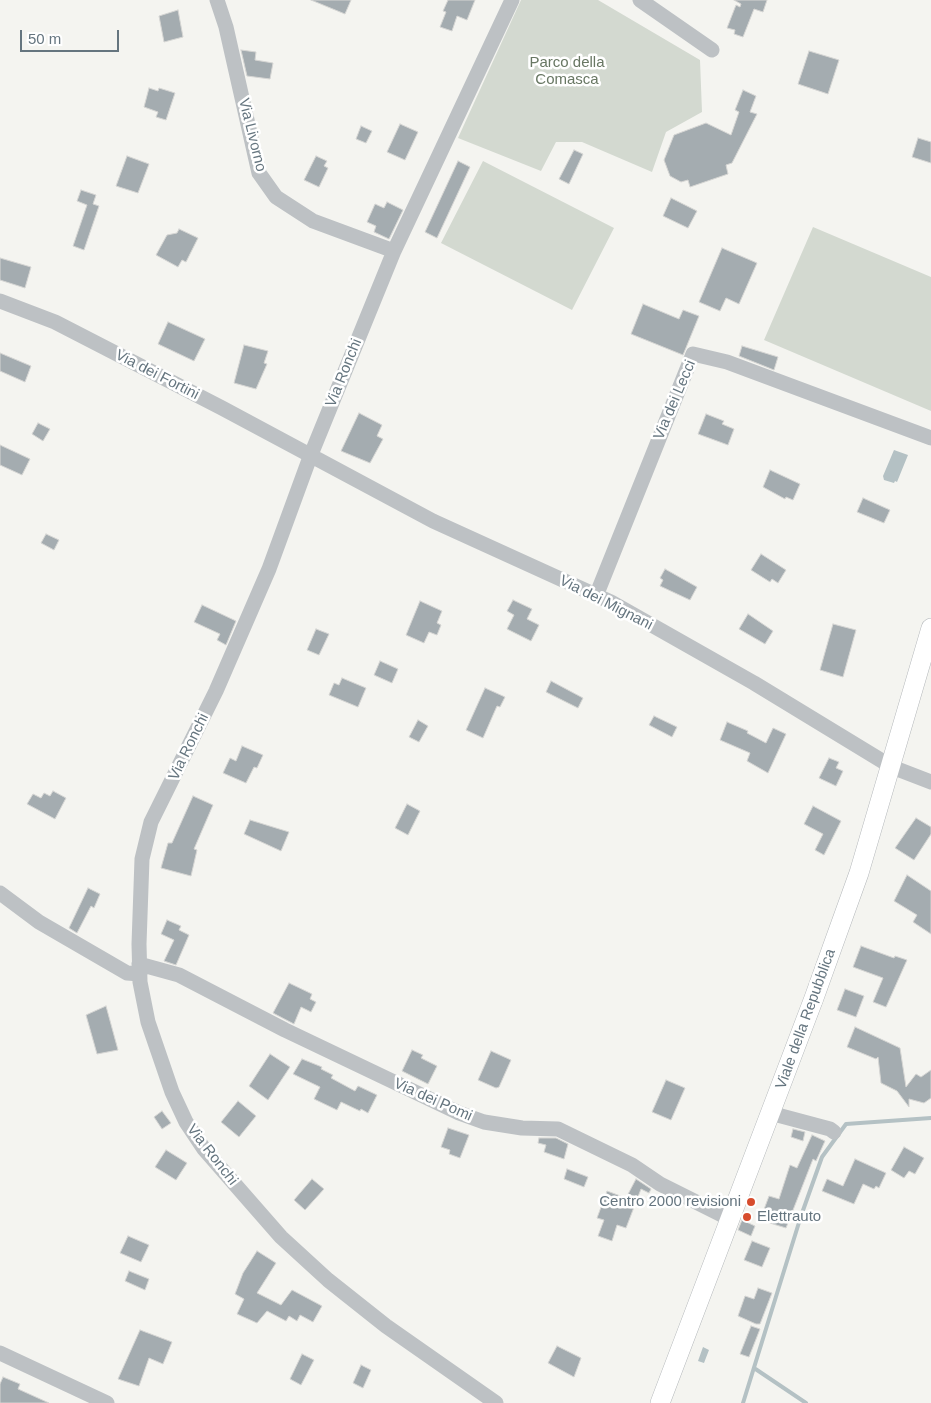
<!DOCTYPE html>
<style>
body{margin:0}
#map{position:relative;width:931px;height:1403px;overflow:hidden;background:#f4f4f0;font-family:Helvetica,sans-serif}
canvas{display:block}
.scale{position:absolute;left:20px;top:30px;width:99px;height:22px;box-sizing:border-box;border:2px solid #65757f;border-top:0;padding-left:6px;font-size:15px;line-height:18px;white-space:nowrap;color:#65757f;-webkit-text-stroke:4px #fff;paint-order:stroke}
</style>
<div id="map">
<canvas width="931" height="1403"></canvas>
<div class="scale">50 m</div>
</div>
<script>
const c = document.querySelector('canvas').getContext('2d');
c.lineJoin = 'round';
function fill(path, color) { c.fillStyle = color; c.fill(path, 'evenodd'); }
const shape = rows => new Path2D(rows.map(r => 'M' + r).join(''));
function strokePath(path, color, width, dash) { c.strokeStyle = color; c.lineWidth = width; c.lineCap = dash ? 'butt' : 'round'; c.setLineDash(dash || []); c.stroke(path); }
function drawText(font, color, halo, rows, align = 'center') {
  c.font = font + ' Helvetica,sans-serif'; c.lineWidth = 5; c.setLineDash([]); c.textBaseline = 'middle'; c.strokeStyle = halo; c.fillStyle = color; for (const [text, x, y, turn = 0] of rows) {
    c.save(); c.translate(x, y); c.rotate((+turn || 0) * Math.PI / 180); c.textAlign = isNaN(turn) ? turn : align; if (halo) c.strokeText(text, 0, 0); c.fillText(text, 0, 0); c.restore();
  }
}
fill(shape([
 [521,0,598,0,700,60,702,112,666,132,652,172,582,142,556,142,541,171,458,138],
 [483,161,614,228,572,310,441,243],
 [813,227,931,277,931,411,764,340]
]), '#d3d9d0');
fill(shape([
 [894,450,908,455,897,482,895,481,894,483,884,480,883,476],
 [703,1347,709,1350,704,1363,698,1361]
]), '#b4c1c4');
strokePath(shape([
 [754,1368,806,1403],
 [743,1403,801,1216,822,1157,846,1124,931,1118]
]), '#b4c1c4', 4);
const building = shape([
 [311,0,351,0,345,14,311,0],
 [448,0,475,0,467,20,457,16,452,31,440,27,446,12,443,11,448,0],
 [734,0,767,0,763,12,754,9,743,37,734,34,735,30,727,28,736,5,740,7,741,4,734,0],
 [178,10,183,37,164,42,159,16,178,10],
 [241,50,256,52,255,60,273,63,270,79,247,76,241,50],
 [809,51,839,60,828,94,798,84,809,51],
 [149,88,158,91,159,88,175,93,166,120,156,117,158,112,144,107,149,88],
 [743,90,756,96,750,112,757,114,732,163,726,165,728,174,690,187,688,180,681,182,670,176,664,160,674,135,706,123,731,135,739,112,735,110,743,90],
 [400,124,418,132,405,160,387,152,400,124],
 [361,126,372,131,366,143,356,139,361,126],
 [918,138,931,142,931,163,912,157,918,138],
 [574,150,583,154,569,184,559,179,574,150],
 [127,156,149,164,138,193,116,186,127,156],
 [316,156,327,161,324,166,328,168,319,187,304,180,316,156],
 [458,161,470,167,437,238,425,232,458,161],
 [81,190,96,195,93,204,99,206,84,250,73,246,87,205,77,201,81,190],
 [671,198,697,211,688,228,663,216,671,198],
 [387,202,403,210,389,239,374,232,376,226,367,222,375,204,384,208,387,202],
 [179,229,198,238,186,262,182,260,178,267,156,255,167,235,177,233,179,229],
 [722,248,757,263,739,304,726,298,720,311,699,302,722,248],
 [0,258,31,267,25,288,0,280,0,258],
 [643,304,679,319,683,310,699,316,683,355,631,334,643,304],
 [168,322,205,339,194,361,158,344,168,322],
 [244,345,268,351,264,363,267,364,256,389,234,383,244,345],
 [742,346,778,357,774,370,739,356,742,346],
 [0,353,31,366,25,382,0,371,0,353],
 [359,413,382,425,377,436,383,439,370,463,341,451,359,413],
 [706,414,724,421,722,424,734,429,728,445,698,434,706,414],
 [38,423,50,429,43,441,32,434,38,423],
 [0,445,30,459,22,475,0,465,0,445],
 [770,470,800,484,793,500,786,497,785,499,763,487,770,470],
 [863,498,890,510,884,523,857,512,863,498],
 [46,534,59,540,54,550,41,543,46,534],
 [761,554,786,570,778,583,772,579,770,582,751,570,761,554],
 [665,569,697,587,690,600,660,586,663,580,660,578,665,569],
 [513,600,532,609,527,619,539,625,531,641,507,629,514,615,507,611,513,600],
 [420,601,442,611,437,623,441,625,437,635,429,632,424,643,406,635,420,601],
 [202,605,236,621,226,645,217,640,220,634,194,622,202,605],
 [748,614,773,631,765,644,739,629,748,614],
 [833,624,856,630,843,677,820,670,833,624],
 [316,629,329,634,319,655,307,650,316,629],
 [380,661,398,669,392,683,374,675,380,661],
 [342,678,366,688,358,707,329,695,334,683,339,685,342,678],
 [551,681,583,698,578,708,546,692,551,681],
 [485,688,505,697,500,707,497,706,483,738,466,730,485,688],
 [654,716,677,727,672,737,649,725,654,716],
 [418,720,428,726,419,742,409,737,418,720],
 [727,722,748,731,747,733,766,743,773,728,786,734,768,773,747,761,750,753,720,740,727,722],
 [242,746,263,755,257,768,254,767,246,783,223,773,230,758,236,761,242,746],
 [829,758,839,762,836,768,843,771,836,786,819,778,829,758],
 [53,791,66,798,55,819,27,804,33,794,41,798,44,793,50,796,53,791],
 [193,796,213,805,194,849,197,850,191,876,161,868,168,843,172,843,193,796],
 [407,804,420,811,408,835,395,828,407,804],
 [813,806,841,821,824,855,815,850,823,834,804,824,813,806],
 [916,818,931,827,931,834,914,860,895,848,916,818],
 [250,820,289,832,281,851,244,834,250,820],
 [907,875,931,891,931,934,913,922,917,915,894,901,907,875],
 [88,888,100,894,94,908,91,906,77,933,69,928,88,888],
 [167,920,181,926,179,930,189,935,176,965,164,961,174,940,161,934,167,920],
 [861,946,894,958,895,956,907,960,886,1007,873,1002,883,978,853,967,861,946],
 [289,983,312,994,310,999,316,1002,311,1012,301,1007,294,1024,273,1013,289,983],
 [845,989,864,996,856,1017,837,1010,845,989],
 [106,1006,118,1050,97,1054,86,1015,106,1006],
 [855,1027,900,1048,906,1087,916,1074,921,1077,931,1070,931,1098,924,1103,909,1099,909,1107,897,1091,881,1083,878,1057,876,1059,847,1047,855,1027],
 [412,1050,423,1055,421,1058,437,1066,428,1084,402,1071,412,1050],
 [491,1051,511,1060,499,1087,496,1088,478,1080,491,1051],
 [270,1054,290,1067,268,1100,249,1086,270,1054],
 [302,1059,322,1067,321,1069,333,1075,331,1078,355,1091,358,1086,377,1095,368,1113,361,1109,360,1111,341,1102,337,1110,314,1099,320,1087,293,1074,302,1059],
 [666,1080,685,1088,671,1120,652,1112,666,1080],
 [238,1101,256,1116,239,1137,221,1122,238,1101],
 [162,1111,171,1123,162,1129,154,1117,162,1111],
 [448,1128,469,1135,460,1158,449,1154,450,1150,441,1147,448,1128],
 [793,1129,805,1132,803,1141,791,1137,793,1129],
 [812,1135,825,1141,816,1161,813,1159,786,1228,760,1220,769,1196,779,1199,790,1165,797,1168,812,1135],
 [539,1138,556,1138,568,1144,564,1159,544,1152,546,1145,538,1143,539,1138],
 [904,1147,924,1158,915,1174,909,1171,904,1178,891,1170,904,1147],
 [166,1150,187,1163,176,1180,155,1167,166,1150],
 [855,1159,886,1173,879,1188,876,1186,874,1189,863,1184,854,1204,822,1191,827,1179,843,1186,855,1159],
 [567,1169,588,1177,584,1187,564,1179,567,1169],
 [312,1179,324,1189,305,1210,294,1200,312,1179],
 [636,1179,651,1189,649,1193,641,1189,626,1228,617,1225,612,1241,598,1236,604,1220,597,1218,607,1191,626,1198,636,1179],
 [742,1220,755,1226,751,1236,738,1230,742,1220],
 [128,1236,149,1245,141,1262,120,1253,128,1236],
 [752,1241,770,1248,762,1267,744,1260,752,1241],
 [257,1251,276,1263,257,1293,281,1305,292,1290,322,1306,313,1322,300,1315,297,1321,289,1316,286,1321,267,1311,257,1323,237,1314,244,1299,235,1294,243,1273,257,1251],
 [129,1271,149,1279,145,1290,125,1281,129,1271],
 [758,1288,772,1293,760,1324,756,1324,738,1316,745,1296,754,1299,758,1288],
 [751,1326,760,1329,749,1357,740,1354,751,1326],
 [140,1330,172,1342,163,1364,149,1358,139,1386,118,1379,140,1330],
 [557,1346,581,1358,574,1377,548,1363,557,1346],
 [302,1354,314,1360,301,1385,290,1379,302,1354],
 [361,1365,371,1370,363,1388,353,1383,361,1365],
 [3,1377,20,1384,18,1389,49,1403,0,1403,0,1384,3,1377]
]);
fill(building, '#a4acb0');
strokePath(building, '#d5d5d3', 1);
const major = shape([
 [660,1403,814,998,859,873,931,628]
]);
strokePath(major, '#b1b5b8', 20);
strokePath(shape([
 [217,0,226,27,259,173,276,197,313,221,394,251],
 [640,0,712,50],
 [0,301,55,322,222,408,433,521,611,602,754,683,892,767,931,782],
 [596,596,693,354,727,362,931,438],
 [0,893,39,922,127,973,140,974],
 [139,964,179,975,285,1030,459,1113,484,1122,522,1128,558,1129,632,1165,660,1184,730,1219],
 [770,1113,830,1129,834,1132],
 [0,1353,107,1403],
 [496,1403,386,1326,328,1280,281,1237,204,1149,186,1122,172,1092,148,1022,140,982,139,944,142,859,151,822,216,691,269,569,310,457,394,251,512,0]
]), '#bdc1c4', 15);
strokePath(major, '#fff', 19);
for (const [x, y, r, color] of [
 [751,1202,5,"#d74c2d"],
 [747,1217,5,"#d74c2d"]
]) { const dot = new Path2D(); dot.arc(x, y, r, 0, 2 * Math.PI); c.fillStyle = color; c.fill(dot); strokePath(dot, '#fff', 2); }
drawText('15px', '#687763', '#fff', [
 ["Parco della",567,63],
 ["Comasca",567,80]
]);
drawText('15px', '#65757f', '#fff', [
 ["Via Livorno",252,135,76],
 ["Via Ronchi",344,373,-68],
 ["Via dei Fortini",157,375,27],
 ["Via dei Lecci",675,400,-67],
 ["Via dei Mignani",606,603,27],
 ["Via Ronchi",189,747,-64],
 ["Viale della Repubblica",806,1019,-70],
 ["Via dei Pomi",433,1100,24],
 ["Via Ronchi",212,1155,52]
]);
drawText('15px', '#65757f', '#fff', [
 ["Centro 2000 revisioni",741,1202],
 ["Elettrauto",757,1217,"left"]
], 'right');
</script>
